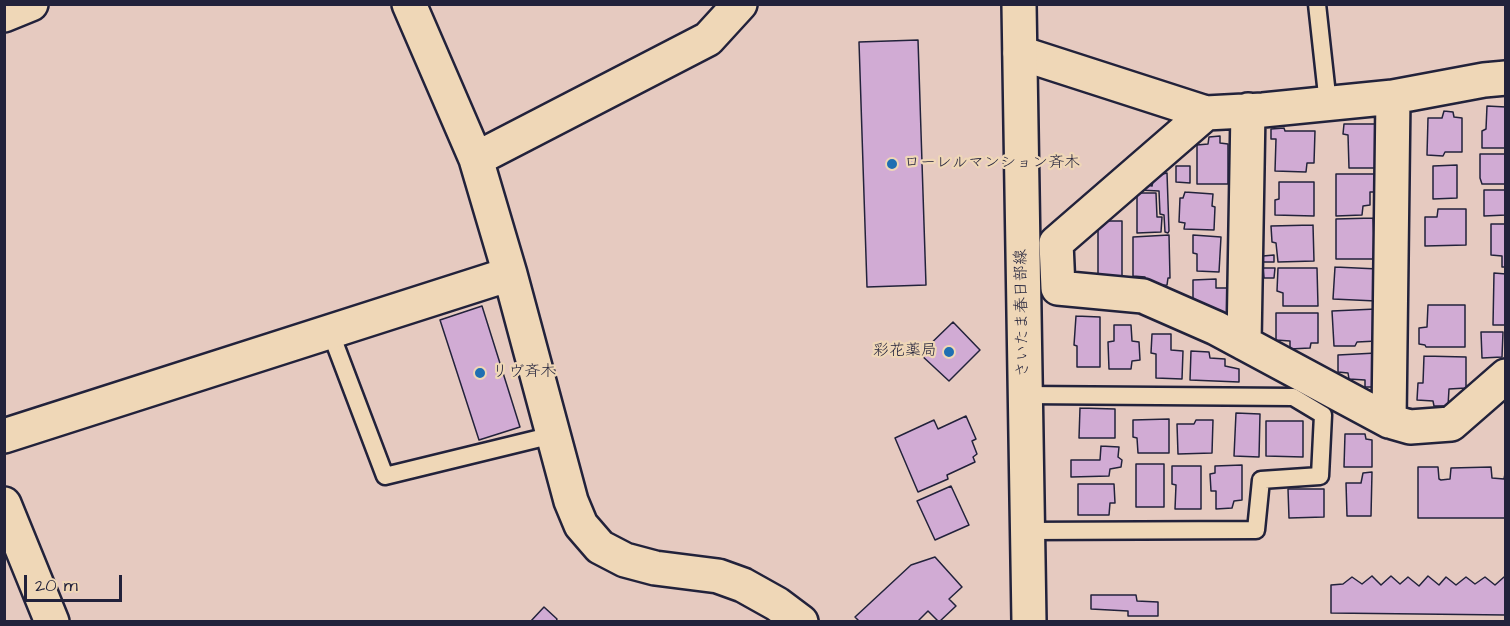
<!DOCTYPE html>
<meta charset="utf-8">
<style>
body{margin:0}
#map{position:relative;width:1510px;height:626px;overflow:hidden;background:#e6cac0;font-family:"Architects Daughter",sans-serif}
canvas{display:block}
.frame{position:absolute;inset:0;border:6px solid #22223b;pointer-events:none}
.scale{position:absolute;left:24px;top:575px;width:98px;height:27px;box-sizing:border-box;border:3px solid #22223b;border-top:0;padding-left:8px;font-size:18px;line-height:21px;white-space:nowrap;color:#22223b;-webkit-text-stroke:4px #efd7b7;paint-order:stroke}
</style>
<div id="map">
<canvas width="1510" height="626"></canvas>
<div class="frame"></div>
<div class="scale">20 m</div>
</div>
<script>
const c = document.querySelector('canvas').getContext('2d');
c.lineJoin = 'round';
function fill(path, color) { c.fillStyle = color; c.fill(path, 'evenodd'); }
const shape = rows => new Path2D(rows.map(r => 'M' + r).join(''));
function strokePath(path, color, width, dash) { c.strokeStyle = color; c.lineWidth = width; c.lineCap = dash ? 'butt' : 'round'; c.setLineDash(dash || []); c.stroke(path); }
function drawText(font, color, halo, rows, align = 'center') {
  c.font = font + ' "Architects Daughter","Klee One",sans-serif'; c.lineWidth = 4.5; c.setLineDash([]); c.textBaseline = 'middle'; c.strokeStyle = halo; c.fillStyle = color; for (const [text, x, y, turn = 0] of rows) {
    c.save(); c.translate(x, y); c.rotate((+turn || 0) * Math.PI / 180); c.textAlign = isNaN(turn) ? turn : align; if (halo) c.strokeText(text, 0, 0); c.fillText(text, 0, 0); c.restore();
  }
}
const building = shape([
 [918,40,926,285,867,287,859,42,918,40],
 [1487,106,1506,107,1506,148,1482,148,1482,131,1486,129,1487,106],
 [1444,111,1453,112,1454,117,1462,118,1462,152,1445,152,1443,156,1427,155,1428,118,1442,118,1444,111],
 [1344,124,1376,124,1376,131,1380,132,1380,151,1375,152,1375,168,1349,168,1348,135,1343,134,1344,124],
 [1284,128,1285,131,1315,131,1314,163,1307,163,1306,172,1275,171,1276,139,1271,139,1271,129,1284,128],
 [1220,136,1220,143,1228,144,1228,184,1197,184,1197,145,1208,144,1209,137,1220,136],
 [1480,154,1506,154,1506,184,1482,184,1480,178,1480,154],
 [1457,165,1457,198,1433,199,1433,166,1457,165],
 [1176,166,1190,166,1190,183,1176,182,1176,166],
 [1167,173,1169,231,1168,233,1165,232,1164,215,1160,214,1159,191,1139,190,1148,185,1152,186,1154,176,1167,173],
 [1336,174,1375,174,1376,192,1370,192,1370,205,1363,206,1362,215,1336,216,1336,174],
 [1279,182,1314,182,1314,216,1275,215,1275,200,1279,199,1279,182],
 [1484,190,1506,190,1506,215,1484,216,1484,190],
 [1185,192,1213,194,1212,206,1215,207,1214,230,1184,229,1185,223,1179,222,1180,198,1183,198,1185,192],
 [1137,193,1156,193,1157,217,1162,217,1161,232,1137,233,1137,193],
 [1438,209,1466,209,1466,245,1425,246,1425,217,1437,217,1438,209],
 [1373,218,1374,239,1378,240,1378,259,1336,259,1336,219,1373,218],
 [1098,221,1122,221,1122,278,1098,278,1098,221],
 [1491,224,1506,224,1506,267,1502,267,1502,256,1491,255,1491,224],
 [1313,225,1314,261,1278,262,1276,243,1272,242,1271,226,1313,225],
 [1169,235,1170,278,1168,278,1167,285,1147,286,1145,277,1133,276,1133,237,1169,235],
 [1193,235,1221,237,1219,272,1197,271,1197,254,1193,253,1193,235],
 [1274,255,1274,262,1263,262,1263,256,1274,255],
 [1335,267,1378,269,1376,301,1333,299,1335,267],
 [1263,268,1275,268,1274,278,1264,278,1263,268],
 [1278,268,1317,268,1318,306,1283,306,1283,293,1277,291,1278,268],
 [1494,273,1506,274,1506,325,1493,325,1494,273],
 [1216,279,1216,288,1229,288,1229,313,1212,313,1193,302,1193,280,1216,279],
 [1428,305,1465,305,1465,347,1426,347,1425,345,1419,344,1419,328,1427,327,1428,305],
 [482,306,520,427,479,440,440,320,482,306],
 [1376,309,1377,341,1357,342,1355,346,1334,346,1332,311,1376,309],
 [1276,313,1318,313,1318,343,1311,343,1310,348,1290,349,1290,341,1276,340,1276,313],
 [1076,316,1100,317,1100,367,1077,367,1077,346,1074,345,1076,316],
 [953,322,980,350,949,381,920,354,953,322],
 [1114,325,1131,325,1132,341,1139,342,1140,360,1132,361,1131,369,1109,369,1108,342,1114,341,1114,325],
 [1481,332,1503,332,1502,357,1482,358,1481,332],
 [1152,334,1171,334,1171,350,1183,351,1182,379,1156,378,1156,354,1151,353,1152,334],
 [1191,351,1209,352,1210,358,1225,359,1225,366,1239,369,1239,382,1190,380,1191,351],
 [1376,353,1377,387,1365,387,1365,380,1349,379,1348,373,1338,372,1338,355,1376,353],
 [1424,356,1466,357,1466,388,1449,389,1448,406,1434,406,1433,401,1417,400,1418,383,1423,383,1424,356],
 [1080,408,1115,409,1115,438,1079,438,1080,408],
 [1236,413,1260,414,1259,457,1234,456,1236,413],
 [966,416,976,439,972,441,977,454,973,457,975,462,947,475,948,479,918,492,895,438,934,420,938,429,966,416],
 [1169,419,1169,453,1138,453,1137,438,1133,437,1133,420,1169,419],
 [1196,420,1213,420,1212,453,1178,454,1177,424,1194,424,1196,420],
 [1266,421,1303,421,1303,457,1266,456,1266,421],
 [1345,434,1365,434,1366,439,1372,440,1372,467,1344,467,1345,434],
 [1101,446,1119,447,1118,457,1122,460,1121,467,1110,469,1109,476,1071,477,1071,460,1100,460,1101,446],
 [1136,464,1164,464,1164,507,1136,507,1136,464],
 [1242,465,1242,500,1234,501,1232,508,1216,509,1216,491,1211,491,1210,474,1215,473,1215,466,1242,465],
 [1172,466,1201,466,1201,509,1175,509,1176,485,1172,484,1172,466],
 [1418,467,1438,467,1439,479,1441,480,1450,479,1451,468,1491,467,1492,478,1504,479,1506,469,1506,518,1418,518,1418,467],
 [1372,472,1371,516,1347,516,1346,483,1361,483,1363,473,1372,472],
 [1078,484,1114,484,1115,503,1110,503,1109,515,1078,515,1078,484],
 [951,486,969,525,935,540,917,501,951,486],
 [1288,489,1324,489,1324,517,1289,518,1288,489],
 [935,557,962,587,949,599,956,606,939,622,928,611,917,622,860,622,855,617,911,565,935,557],
 [1372,576,1381,585,1391,576,1400,584,1408,577,1419,586,1428,576,1439,585,1446,577,1456,585,1466,577,1475,584,1485,577,1495,585,1504,577,1506,579,1506,615,1331,613,1331,585,1343,584,1352,577,1362,584,1372,576],
 [1091,595,1136,595,1137,601,1158,602,1158,616,1128,616,1128,611,1091,609,1091,595],
 [544,607,557,619,556,622,530,622,544,607]
]);
fill(building, '#d1abd4');
strokePath(building, '#22223b', 1.5);
const service = shape([
 [1317,4,1328,104],
 [330,331,385,476,553,435],
 [1024,395,1293,397,1323,415,1320,476,1261,480,1256,530,1026,531]
]);
const minor = shape([
 [409,4,476,159,510,274,571,501,581,525,600,547,625,560,655,568,718,576,743,585,777,604,801,622],
 [4,15,31,4],
 [1020,53,1206,113],
 [1506,78,1484,80,1393,97,1263,110,1206,113,1056,243,1058,288,1143,296,1216,328,1389,421,1410,427,1451,424,1506,376],
 [476,159,708,39,740,4],
 [1244,343,1248,110],
 [1389,421,1393,97],
 [4,436,510,274],
 [4,504,52,622]
]);
const primary = shape([
 [1019,4,1029,622]
]);
strokePath(service, '#22223b', 21);
strokePath(minor, '#22223b', 38);
strokePath(primary, '#22223b', 38);
strokePath(service, '#efd7b7', 16);
strokePath(minor, '#efd7b7', 33);
strokePath(primary, '#efd7b7', 33);
for (const [x, y, r, color] of [
 [892,164,6,"#1f6fb2"],
 [949,352,6,"#1f6fb2"],
 [480,373,6,"#1f6fb2"]
]) { const dot = new Path2D(); dot.arc(x, y, r, 0, 2 * Math.PI); c.fillStyle = color; c.fill(dot); strokePath(dot, '#efd7b7', 2); }
drawText('16px', '#22223b', '#efd7b7', [
 ["ローレルマンション斉木",904,164],
 ["彩花薬局",937,352,"right"],
 ["リヴ斉木",492,373]
], 'left');
drawText('16px', '#22223b', '#efd7b7', [
 ["さいたま春日部線",1023,313,-91]
]);
</script>
